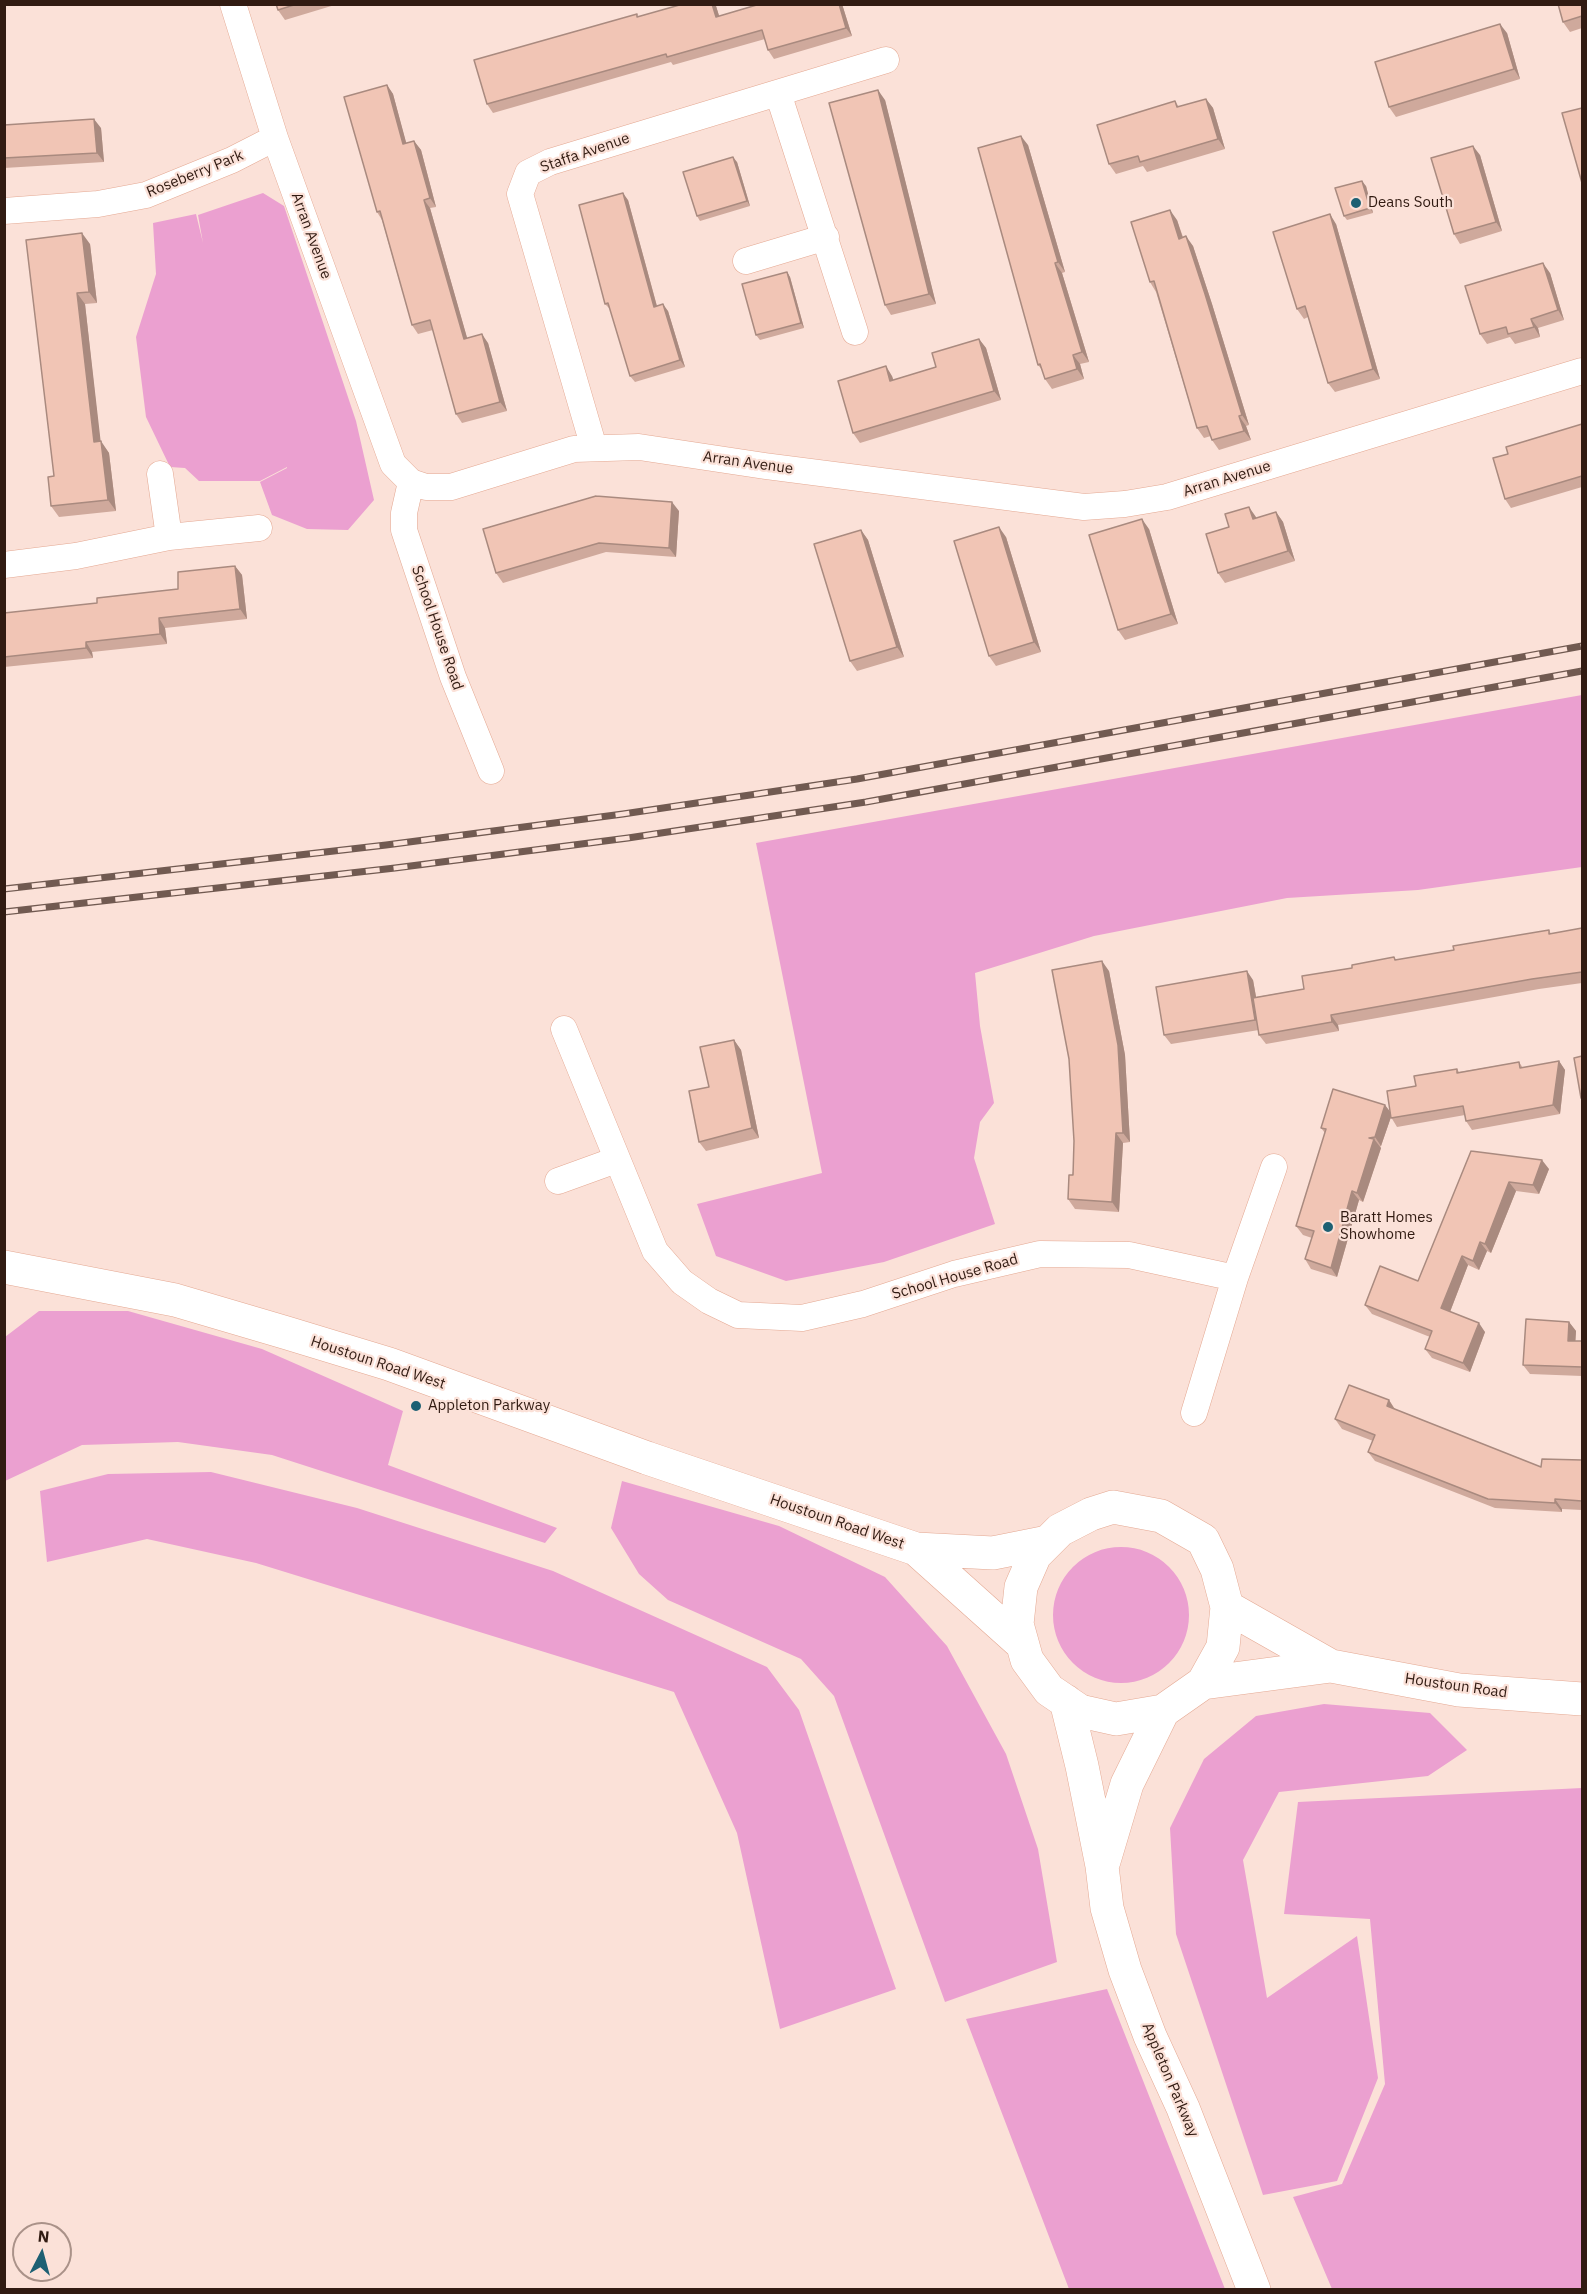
<!DOCTYPE html>
<style>
body{margin:0}
#map{position:relative;width:1587px;height:2294px;overflow:hidden;background:#fbe1d8;font-family:"IBM Plex Sans",sans-serif}
canvas{display:block}
.frame{position:absolute;inset:0;border:6px solid #311b12;pointer-events:none}
.north{position:absolute;left:12px;top:2222px;width:60px;height:60px;box-sizing:border-box;background:#fbe1d8;border:2px solid #aa9289;border-radius:50%;rotate:6deg;font-size:16px;font-weight:700;line-height:24px;text-align:center;color:#311b12}
.north::after{content:'';display:block;margin:auto;width:21px;height:27px;background:#1d6073;clip-path:polygon(50% 0,100% 100%,50% 72%,0 100%)}
</style>
<div id="map">
<canvas width="1587" height="2294"></canvas>
<div class="frame"></div>
<div class="north">N</div>
</div>
<script>
const c = document.querySelector('canvas').getContext('2d');
c.lineJoin = 'round';
function fill(path, color) { c.fillStyle = color; c.fill(path, 'evenodd'); }
const shape = rows => new Path2D(rows.map(r => 'M' + r).join(''));
function strokePath(path, color, width, dash) { c.strokeStyle = color; c.lineWidth = width; c.lineCap = dash ? 'butt' : 'round'; c.setLineDash(dash || []); c.stroke(path); }
function drawText(font, color, halo, rows, align = 'center') {
  c.font = font + ' "IBM Plex Sans",sans-serif'; c.lineWidth = 4.5; c.setLineDash([]); c.textBaseline = 'middle'; c.strokeStyle = halo; c.fillStyle = color; for (const [text, x, y, turn = 0] of rows) {
    c.save(); c.translate(x, y); c.rotate((+turn || 0) * Math.PI / 180); c.textAlign = isNaN(turn) ? turn : align; if (halo) c.strokeText(text, 0, 0); c.fillText(text, 0, 0); c.restore();
  }
}
fill(shape([
 [263,193,284,206,356,421,374,500,348,530,307,529,272,515,260,482,287,468,287,467,260,481,199,481,185,468,170,467,146,417,136,337,156,274,153,223,196,214,203,243,198,215],
 [1582,695,1582,867,1418,890,1287,898,1094,936,975,973,980,1026,994,1103,980,1122,974,1158,995,1224,884,1262,786,1281,716,1256,697,1204,822,1173,756,843],
 [39,1311,128,1311,262,1349,403,1411,388,1465,557,1528,545,1543,272,1455,178,1442,82,1445,5,1481,5,1337],
 [211,1472,357,1508,553,1571,767,1667,799,1710,896,1989,780,2029,737,1833,674,1692,256,1563,147,1539,47,1562,40,1491,108,1474],
 [622,1481,779,1526,885,1577,947,1646,1006,1754,1038,1849,1057,1962,945,2002,834,1696,801,1659,668,1600,639,1574,611,1528],
 '1053 1615a68 68 0 1 1 136 0a68 68 0 1 1-136 0Z',
 [1324,1704,1430,1713,1467,1750,1428,1776,1279,1792,1243,1860,1267,1998,1357,1936,1378,2078,1337,2181,1263,2195,1176,1934,1170,1828,1204,1759,1256,1716],
 [1582,1788,1582,2289,1332,2289,1293,2197,1342,2184,1385,2084,1370,1919,1284,1914,1298,1802],
 [1107,1989,1225,2289,1069,2289,966,2019]
]), '#eba0d0');
const street = shape([
 [233,4,275,138,393,464,411,482,426,487,451,487,574,449,639,447,765,466,1084,507,1125,504,1167,497,1582,371],
 [778,93,855,332],
 [4,211,98,204,146,195,232,160,275,138],
 [746,261,826,237],
 [594,448,520,194,528,173,550,162,886,60],
 [160,474,169,537],
 [411,482,404,513,404,530,453,677,491,771],
 [4,565,76,556,169,537,259,528],
 [564,1029,655,1251,682,1282,709,1301,738,1315,802,1318,863,1304,954,1274,1040,1254,1129,1255,1235,1278],
 [558,1181,616,1160],
 [1194,1413,1235,1278,1274,1167]
]);
const secondary = shape([
 [4,1267,175,1300,287,1333,389,1364,647,1458,916,1549,993,1553,1048,1542],
 [1113,1507,1161,1516,1203,1540,1217,1569,1227,1607,1223,1647,1203,1683,1163,1711,1116,1719,1080,1711,1049,1690,1027,1660,1017,1624,1021,1587,1035,1555,1060,1530,1091,1514,1113,1507],
 [916,1549,1022,1644],
 [1227,1607,1331,1666],
 [1203,1683,1331,1666,1459,1690,1582,1699],
 [1066,1701,1082,1766,1102,1866,1107,1908,1125,1970,1150,2036,1183,2108,1254,2290],
 [1104,1861,1127,1784,1163,1711]
]);
strokePath(street, '#e4a892', 27);
strokePath(secondary, '#e4a892', 34);
strokePath(street, '#fff', 26);
strokePath(secondary, '#fff', 33);
const rail = shape([
 [4,889,386,845,623,814,857,779,1582,646],
 [4,912,395,868,628,838,866,802,1582,671]
]);
strokePath(rail, '#715a51', 7);
strokePath(rail, '#fbe1d8', 4.5, [14]);
fill(shape([
 [276,4,338,4,285,20,278,10],
 [760,4,842,4,852,36,774,59,768,50,765,39,673,65,671,62,493,113,487,104,638,17,716,6,719,16],
 [1582,4,1582,28,1570,32,1563,22],
 [1507,33,1520,79,1396,117,1389,107],
 [387,85,393,94,406,143,414,141,421,150,436,207,430,208,467,338,488,343,507,411,462,423,456,414,433,330,418,334,412,325,382,220,377,212],
 [1206,99,1213,108,1225,149,1147,172,1143,166,1116,174,1109,164,1175,101,1179,107],
 [885,100,936,304,891,315,885,305],
 [4,125,101,128,104,162,4,168],
 [1028,145,1065,272,1062,273,1089,362,1080,364,1084,379,1052,389,1045,379,1043,371,1038,365],
 [1480,155,1502,231,1460,244,1454,234],
 [737,162,750,206,700,221,697,216],
 [1366,186,1373,213,1347,220,1344,216],
 [628,200,657,306,668,311,685,367,635,382,630,376,611,310,605,304],
 [1177,220,1183,237,1193,246,1212,304,1249,425,1246,426,1251,440,1219,450,1212,440,1211,436,1204,438,1197,428,1156,292,1150,282],
 [1336,224,1380,379,1335,392,1328,383,1308,317,1304,319,1297,309],
 [26,240,90,244,97,303,85,304,100,441,109,453,116,511,59,517,51,506,54,476],
 [787,272,790,277,804,328,760,340,756,335],
 [1550,273,1564,320,1538,328,1540,337,1515,344,1510,337,1487,344,1480,334],
 [979,339,986,348,1001,400,860,443,853,433,892,376,893,380,936,367],
 [1582,424,1582,487,1511,508,1505,499,1508,454],
 [679,511,676,557,606,552,503,583,496,573],
 [1276,512,1283,522,1295,561,1225,583,1218,573,1229,527,1256,517,1256,518],
 [1149,529,1178,624,1125,640,1118,630],
 [861,530,868,540,904,657,857,671,850,661],
 [1006,537,1041,652,996,666,989,656],
 [235,566,242,575,247,619,165,628,167,644,92,652,93,658,4,667,4,613,97,603,178,589],
 [1582,928,1582,983,1539,989,1338,1025,1339,1031,1266,1044,1259,1035,1259,1030,1171,1044,1164,1035,1253,980,1256,997,1304,989,1396,960,1454,950,1549,930,1551,934],
 [1109,971,1125,1055,1130,1142,1123,1143,1119,1212,1075,1209,1068,1199],
 [734,1040,741,1050,759,1138,706,1151,699,1142,709,1087],
 [1559,1061,1565,1070,1560,1114,1472,1130,1466,1121,1465,1115,1397,1127,1391,1117,1381,1146,1380,1147,1381,1148,1363,1202,1359,1200,1337,1277,1311,1269,1305,1259,1312,1238,1303,1235,1296,1226,1325,1133,1321,1128,1385,1105,1390,1113,1416,1086,1457,1069,1459,1072,1519,1062,1523,1068],
 [1471,1151,1549,1169,1539,1194,1516,1191,1491,1253,1487,1251,1479,1270,1468,1265,1450,1312,1485,1332,1470,1372,1432,1358,1425,1349,1430,1337,1372,1314,1365,1305,1418,1281],
 [1569,1322,1576,1331,1575,1341,1582,1341,1582,1376,1530,1374,1523,1365],
 [1389,1400,1395,1409,1541,1467,1582,1460,1582,1510,1562,1509,1562,1512,1495,1508,1375,1461,1368,1452,1373,1441,1342,1429,1335,1419]
]), '#cfa99c');
fill(shape([
 [712,4,715,4,716,6,722,25,716,17],
 [839,4,842,4,852,36,846,28],
 [1500,24,1507,33,1520,79,1514,69],
 [387,85,393,94,409,153,403,144],
 [878,90,885,100,936,304,929,294],
 [1206,99,1213,108,1225,149,1218,139],
 [94,119,101,128,104,162,97,153],
 [1021,136,1028,145,1065,272,1058,262],
 [414,141,421,150,436,207,430,198],
 [1473,146,1480,155,1502,231,1496,222],
 [733,157,737,162,750,206,747,201],
 [1362,181,1366,186,1373,213,1370,208],
 [623,193,628,200,659,314,654,307],
 [424,200,430,208,470,348,464,339],
 [1170,210,1177,220,1186,248,1179,239],
 [1330,214,1336,224,1380,379,1373,369],
 [82,233,90,244,97,303,89,292],
 [1186,236,1193,246,1212,304,1249,425,1242,415],
 [1055,263,1062,273,1089,362,1082,352],
 [1543,263,1550,273,1564,320,1558,310],
 [787,272,790,277,804,328,801,323],
 [77,293,85,304,102,453,94,442],
 [663,304,668,311,685,367,680,360],
 [1531,319,1538,328,1540,337,1534,327],
 [482,334,488,343,507,411,500,402],
 [979,339,986,348,1001,400,994,391],
 [1073,355,1080,364,1084,379,1077,369],
 [886,366,892,376,897,391,890,381],
 [1239,416,1246,426,1251,440,1244,431],
 [101,441,109,453,116,511,108,500],
 [672,502,679,511,676,557,669,548],
 [1249,507,1256,517,1260,529,1253,519],
 [1276,512,1283,522,1295,561,1288,551],
 [1142,519,1149,529,1178,624,1171,614],
 [999,527,1006,537,1041,652,1034,642],
 [861,530,868,540,904,657,897,647],
 [235,566,242,575,247,619,240,609],
 [159,618,165,628,167,644,160,634],
 [86,642,92,652,93,658,86,648],
 [1102,961,1109,971,1125,1055,1130,1142,1123,1133],
 [1247,971,1253,980,1262,1030,1255,1020],
 [1331,1015,1338,1025,1339,1031,1332,1022],
 [734,1040,741,1050,759,1138,752,1128],
 [1559,1061,1565,1070,1560,1114,1553,1105],
 [1385,1105,1392,1114,1381,1146,1375,1137],
 [1116,1133,1123,1143,1119,1212,1112,1202],
 [1374,1139,1381,1148,1363,1202,1357,1193],
 [1542,1160,1549,1169,1539,1194,1533,1185],
 [1509,1182,1516,1191,1491,1253,1485,1244],
 [1352,1191,1359,1200,1337,1277,1331,1268],
 [1480,1242,1487,1251,1479,1270,1473,1261],
 [1462,1256,1468,1265,1448,1317,1441,1308],
 [1569,1322,1576,1331,1575,1350,1568,1341],
 [1479,1323,1485,1332,1470,1372,1463,1363],
 [1389,1400,1395,1410,1387,1406],
 [1555,1499,1562,1509,1562,1512,1555,1503]
]), '#a98a7f');
const building = shape([
 [276,4,297,4,278,10,276,4],
 [683,4,712,4,716,17,760,4,839,4,846,28,768,50,762,30,667,57,666,54,487,104,474,60,637,14,637,17,683,4],
 [1558,4,1582,4,1582,16,1563,22,1558,4],
 [1500,24,1514,69,1389,107,1375,62,1500,24],
 [387,85,403,144,414,141,430,198,424,200,464,339,482,334,500,402,456,414,430,320,412,325,380,211,377,212,344,97,387,85],
 [878,90,929,294,885,305,829,103,878,90],
 [1206,99,1218,139,1140,162,1138,156,1109,164,1097,125,1175,101,1177,107,1206,99],
 [1582,108,1582,183,1562,113,1582,108],
 [94,119,97,153,4,158,4,125,94,119],
 [1021,136,1058,262,1055,263,1082,352,1073,355,1077,369,1045,379,1040,364,1038,365,978,148,1021,136],
 [1473,146,1496,222,1454,234,1431,158,1473,146],
 [733,157,747,201,697,216,683,172,733,157],
 [1362,181,1370,208,1344,216,1335,188,1362,181],
 [623,193,654,307,663,304,680,360,630,376,608,303,605,304,579,205,623,193],
 [1170,210,1179,239,1186,236,1205,294,1242,415,1239,416,1244,431,1212,440,1207,426,1197,428,1154,281,1150,282,1131,222,1170,210],
 [1330,214,1373,369,1328,383,1305,306,1297,309,1273,232,1330,214],
 [82,233,89,292,77,293,94,442,101,441,108,500,51,506,48,477,54,476,26,240,82,233],
 [1543,263,1558,310,1531,319,1534,327,1508,334,1506,327,1480,334,1465,286,1543,263],
 [787,272,801,323,756,335,742,284,787,272],
 [979,339,994,391,853,433,838,381,886,366,890,381,936,367,932,353,979,339],
 [1582,424,1582,476,1505,499,1493,458,1508,454,1506,447,1582,424],
 [596,496,672,502,669,548,599,543,496,573,483,529,596,496],
 [1249,507,1253,519,1276,512,1288,551,1218,573,1206,534,1229,527,1225,514,1249,507],
 [1142,519,1171,614,1118,630,1089,535,1142,519],
 [999,527,1034,642,989,656,954,541,999,527],
 [861,530,897,647,850,661,814,544,861,530],
 [235,566,240,609,159,618,160,634,86,642,86,648,4,657,4,613,97,603,97,598,178,589,178,572,235,566],
 [1582,928,1582,972,1532,979,1331,1015,1332,1022,1259,1035,1253,998,1304,989,1302,976,1352,968,1352,965,1394,957,1395,960,1454,950,1453,946,1549,930,1549,934,1582,928],
 [1102,961,1118,1045,1123,1133,1116,1133,1112,1202,1068,1199,1069,1175,1073,1175,1074,1141,1069,1059,1052,970,1102,961],
 [1247,971,1255,1020,1164,1035,1156,987,1247,971],
 [734,1040,752,1128,699,1142,689,1091,709,1087,700,1047,734,1040],
 [1582,1056,1582,1098,1581,1098,1574,1058,1582,1056],
 [1559,1061,1553,1105,1466,1121,1463,1106,1391,1118,1387,1091,1416,1086,1414,1076,1457,1069,1457,1073,1519,1062,1520,1068,1559,1061],
 [1333,1089,1385,1105,1375,1137,1369,1138,1374,1139,1357,1193,1352,1191,1331,1268,1305,1259,1314,1231,1296,1226,1326,1129,1321,1128,1333,1089],
 [1471,1151,1542,1160,1533,1185,1509,1182,1485,1244,1480,1242,1473,1261,1462,1256,1441,1308,1479,1323,1463,1363,1425,1349,1432,1331,1365,1305,1380,1266,1418,1281,1471,1151],
 [1526,1319,1569,1322,1568,1341,1582,1341,1582,1367,1523,1365,1526,1319],
 [1349,1385,1389,1400,1387,1406,1541,1467,1542,1459,1582,1460,1582,1501,1555,1499,1555,1503,1488,1499,1368,1452,1375,1435,1335,1419,1349,1385]
]);
fill(building, '#f1c5b5');
strokePath(building, '#a98a7f', 1.5);
for (const [x, y, r, color] of [
 [1356,203,6,"#1d6073"],
 [1328,1227,6,"#1d6073"],
 [416,1406,6,"#1d6073"]
]) { const dot = new Path2D(); dot.arc(x, y, r, 0, 2 * Math.PI); c.fillStyle = color; c.fill(dot); strokePath(dot, '#fbe1d8', 2); }
drawText('15px', '#311b12', '#fbe1d8', [
 ["Staffa Avenue",585,153,-19],
 ["Roseberry Park",195,174,-22],
 ["Arran Avenue",311,236,70],
 ["Arran Avenue",748,463,8],
 ["Arran Avenue",1227,479,-17],
 ["School House Road",437,628,71],
 ["School House Road",955,1277,-16],
 ["Houstoun Road West",378,1363,18],
 ["Houstoun Road West",837,1522,19],
 ["Houstoun Road",1456,1686,8],
 ["Appleton Parkway",1170,2080,67]
]);
drawText('15px', '#311b12', '#fbe1d8', [
 ["Deans South",1368,203],
 ["Baratt Homes",1340,1218],
 ["Showhome",1340,1235],
 ["Appleton Parkway",428,1406]
], 'left');
</script>
